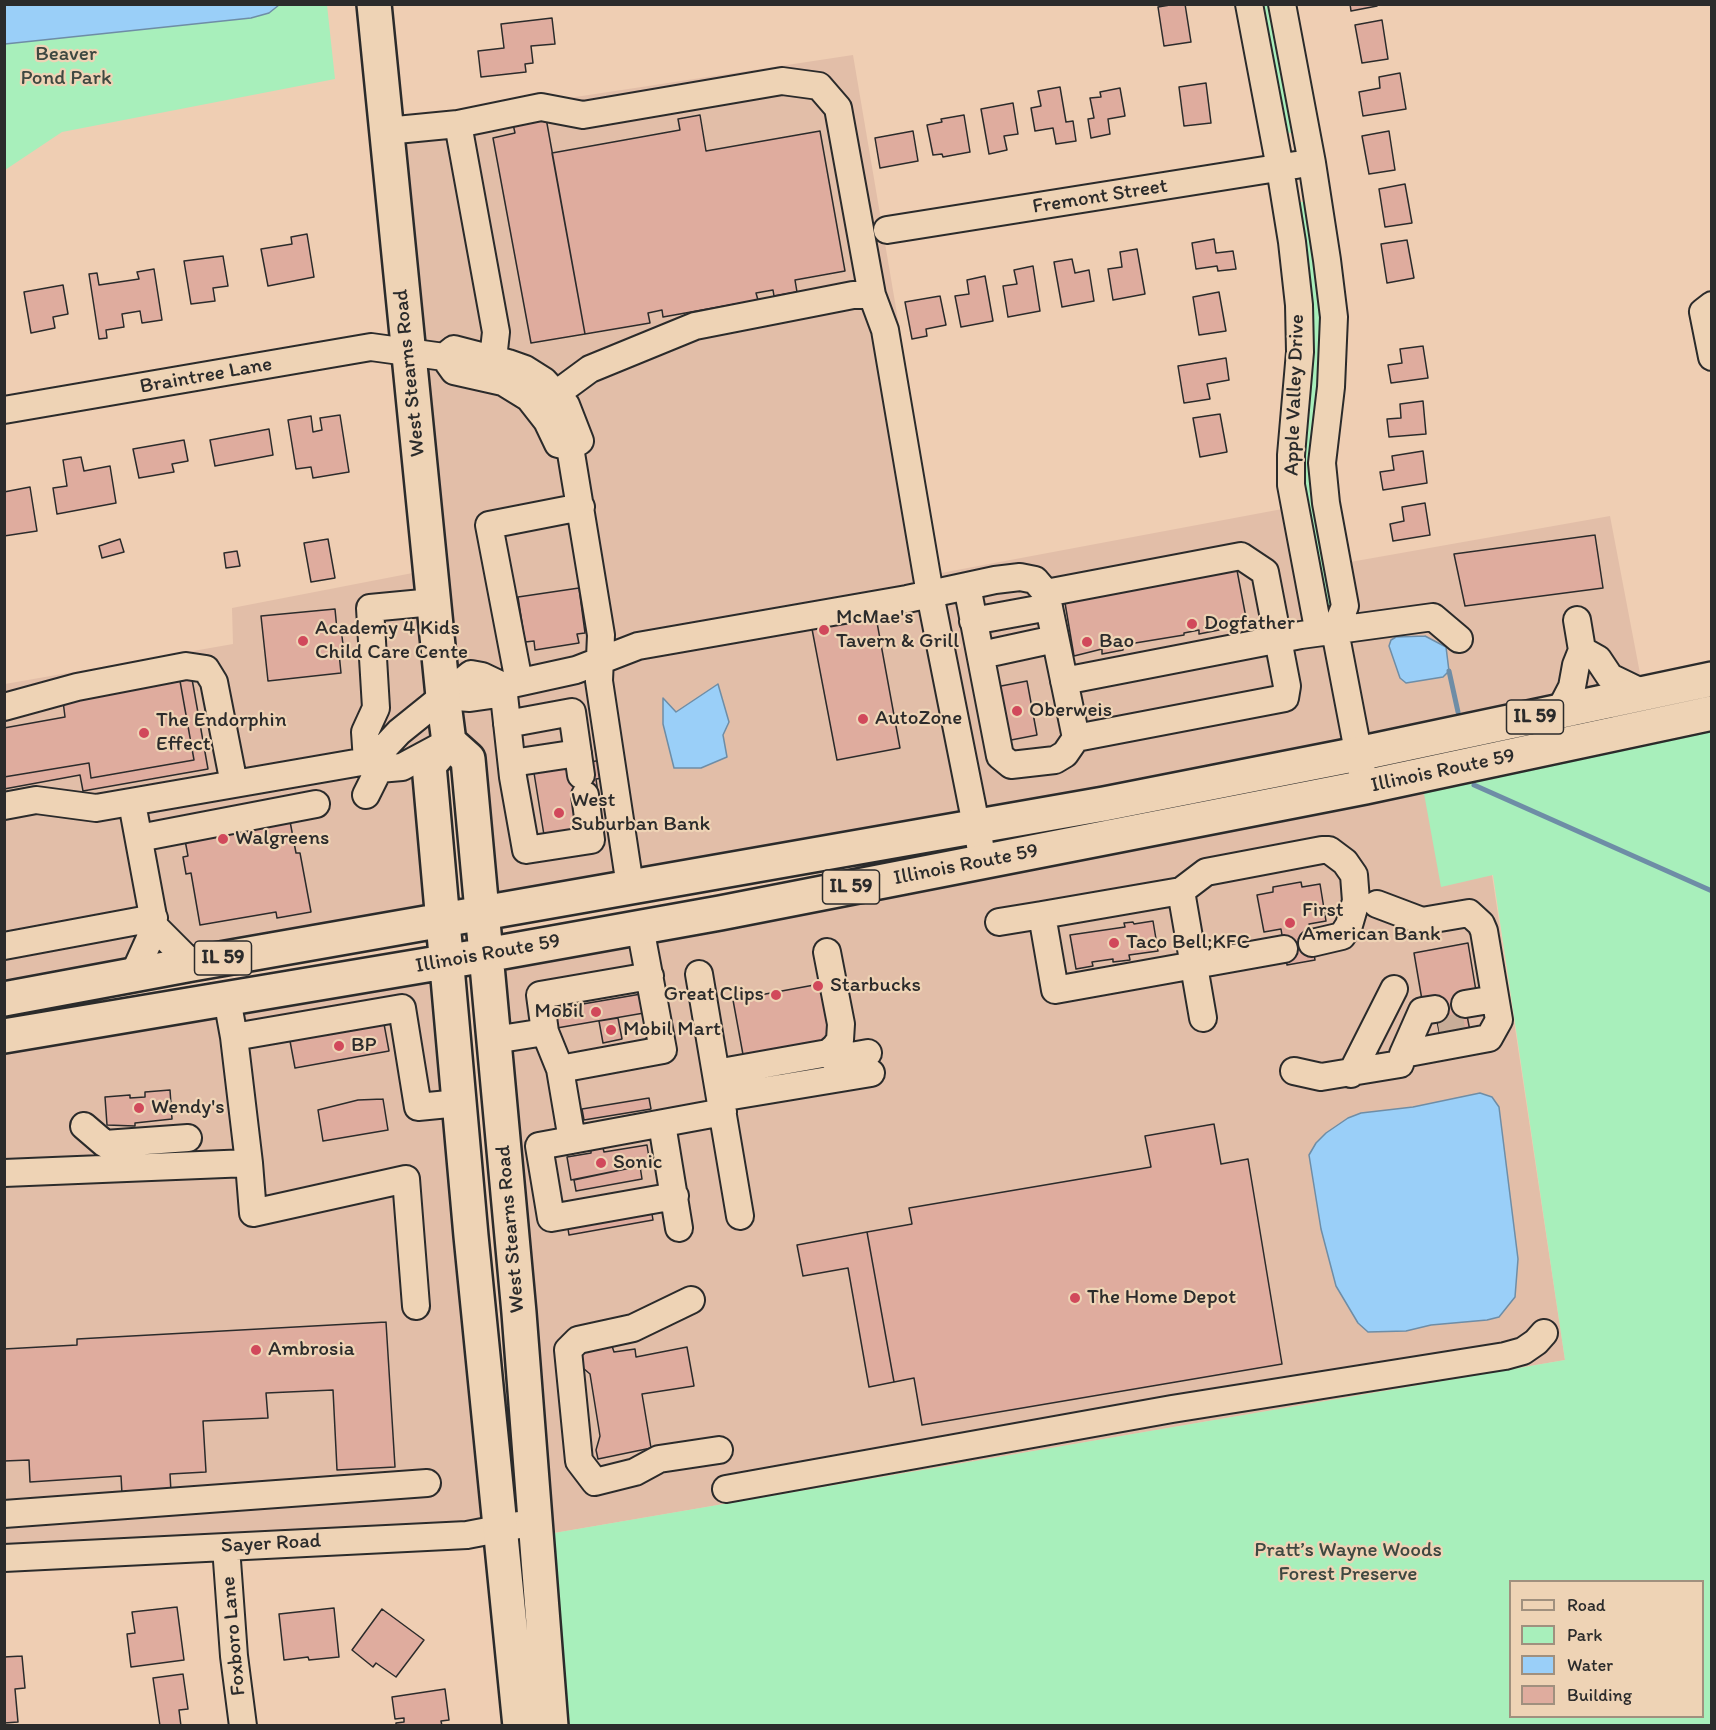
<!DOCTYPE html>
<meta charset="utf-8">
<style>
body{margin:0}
#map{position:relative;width:1716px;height:1730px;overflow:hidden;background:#efceb3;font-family:Itim,sans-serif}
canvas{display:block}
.frame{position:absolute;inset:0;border:6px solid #2b2b2b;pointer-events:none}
.legend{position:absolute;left:1509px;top:1580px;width:195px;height:138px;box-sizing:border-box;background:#eed3b5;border:2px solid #a0907e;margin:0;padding:8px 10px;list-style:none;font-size:18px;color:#2b2b2b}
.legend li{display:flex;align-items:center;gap:12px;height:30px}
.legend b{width:30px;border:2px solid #a0907e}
</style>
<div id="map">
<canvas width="1716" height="1730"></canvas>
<div class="frame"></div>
<ul class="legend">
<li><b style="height:8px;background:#eed3b5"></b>Road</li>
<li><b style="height:16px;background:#a8efbb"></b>Park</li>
<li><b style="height:16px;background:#9acff8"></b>Water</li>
<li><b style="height:16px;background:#dfac9e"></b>Building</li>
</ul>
</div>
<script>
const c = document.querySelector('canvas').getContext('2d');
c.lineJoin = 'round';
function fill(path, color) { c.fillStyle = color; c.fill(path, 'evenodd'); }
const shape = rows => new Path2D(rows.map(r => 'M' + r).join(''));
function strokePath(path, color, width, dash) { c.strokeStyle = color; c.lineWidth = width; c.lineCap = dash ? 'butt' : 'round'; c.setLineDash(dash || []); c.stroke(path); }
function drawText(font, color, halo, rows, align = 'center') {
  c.font = font + ' Itim,sans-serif'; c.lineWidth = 4.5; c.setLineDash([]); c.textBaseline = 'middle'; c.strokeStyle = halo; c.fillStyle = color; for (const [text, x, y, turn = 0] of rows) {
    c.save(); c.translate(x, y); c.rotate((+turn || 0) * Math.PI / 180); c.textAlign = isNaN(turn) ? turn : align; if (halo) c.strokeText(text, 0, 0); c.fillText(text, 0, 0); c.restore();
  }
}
fill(shape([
 [853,55,941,573,1309,504,1322,567,1610,516,1642,684,1354,746,468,908,397,124],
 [423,571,454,911,5,990,5,684,233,644,232,608],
 [1423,788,1492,875,1565,1360,525,1538,476,958],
 [457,957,507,1519,5,1551,5,1037]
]), '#e2bea8');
fill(shape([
 [5,5,327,5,335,79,62,132,5,170],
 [1258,5,1272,5,1294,130,1292,133,1281,132],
 [1299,202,1305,202,1309,206,1320,307,1337,614,1328,618,1302,496,1296,205],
 [1711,724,1711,1725,557,1725,525,1538,1565,1360,1493,875,1441,887,1423,788],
 [1510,1582,1702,1582,1702,1716,1510,1716]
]), '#a8efbb');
const water = shape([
 [5,4,279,4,279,5,269,13,251,18,5,44,5,4],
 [1425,636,1446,647,1449,671,1443,677,1406,683,1400,678,1389,646,1391,640,1396,637,1425,636],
 [718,684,729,722,723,735,727,757,701,768,674,768,663,724,663,698,676,712,718,684],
 [1480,1093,1492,1097,1499,1107,1518,1259,1515,1297,1499,1317,1487,1320,1431,1325,1406,1331,1368,1332,1358,1323,1336,1286,1321,1229,1309,1155,1316,1143,1326,1133,1348,1118,1361,1113,1413,1107,1480,1093]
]);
fill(water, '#9acff8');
strokePath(water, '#6e8da6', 1.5);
strokePath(shape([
 [1449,671,1458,712],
 [1474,785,1712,891]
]), '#6e8da6', 5);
const building = shape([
 [1176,4,1185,4,1191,42,1164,46,1158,7,1176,4],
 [1350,4,1377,4,1377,6,1351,11,1350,4],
 [552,18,555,44,531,46,533,63,525,64,526,72,481,77,478,51,504,48,501,24,552,18],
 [1382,20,1388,59,1362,63,1355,25,1382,20],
 [1400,73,1406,109,1363,116,1359,92,1380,88,1379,77,1400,73],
 [1206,83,1211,123,1184,126,1179,87,1206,83],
 [1060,87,1066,122,1073,121,1076,141,1056,144,1053,128,1035,131,1031,108,1041,106,1038,91,1060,87],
 [1120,88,1125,116,1108,119,1110,134,1091,138,1088,119,1094,118,1090,98,1101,97,1100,92,1120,88],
 [1013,103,1018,134,1004,136,1007,150,989,154,981,109,1013,103],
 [700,115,706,151,820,131,845,271,795,280,797,292,774,296,773,290,756,293,758,300,663,317,662,310,648,313,650,323,585,334,552,153,680,130,678,119,700,115],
 [964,115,970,152,943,157,942,154,933,155,927,125,942,122,941,119,964,115],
 [546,118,585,334,531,343,493,138,515,133,513,124,546,118],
 [913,131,918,161,880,168,875,138,913,131],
 [1389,131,1395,170,1369,174,1362,136,1389,131],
 [1405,184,1412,223,1385,227,1379,189,1405,184],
 [307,234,314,277,268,286,261,249,292,244,291,237,307,234],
 [1214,239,1216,253,1233,251,1236,269,1218,271,1217,266,1196,269,1192,243,1214,239],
 [1407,240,1414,278,1387,283,1381,244,1407,240],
 [1137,249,1145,294,1113,300,1108,269,1122,267,1120,252,1137,249],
 [223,256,228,286,213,288,215,301,191,304,184,261,223,256],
 [1072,259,1075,273,1089,270,1094,301,1062,307,1054,262,1072,259],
 [1033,266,1040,311,1008,317,1003,286,1017,284,1014,270,1033,266],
 [154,269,162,320,142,323,140,311,122,314,124,327,106,330,107,338,99,339,89,274,97,273,99,285,139,279,137,272,154,269],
 [985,276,993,321,961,327,955,296,969,294,967,280,985,276],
 [63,285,68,314,53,317,55,328,31,333,24,292,63,285],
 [1219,292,1226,331,1199,335,1193,297,1219,292],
 [940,296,946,325,926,329,927,336,912,339,905,302,940,296],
 [1423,346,1428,378,1391,383,1388,365,1402,363,1400,349,1423,346],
 [1226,358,1229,380,1207,384,1210,399,1184,403,1178,366,1226,358],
 [1423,401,1426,434,1389,437,1387,419,1401,418,1400,404,1423,401],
 [1220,414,1227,452,1200,457,1193,418,1220,414],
 [340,415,349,472,313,478,311,467,296,469,288,420,311,416,313,432,322,430,320,418,340,415],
 [269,429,273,455,215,466,210,440,269,429],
 [184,440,188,461,172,464,174,472,139,478,133,449,184,440],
 [1423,451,1427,483,1383,490,1380,472,1394,470,1392,456,1423,451],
 [81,457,84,471,110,466,116,503,57,514,53,488,67,486,63,460,81,457],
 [30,487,37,531,4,536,4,492,30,487],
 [1425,503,1430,535,1393,541,1390,524,1404,521,1402,507,1425,503],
 [1595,535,1603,588,1465,606,1454,554,1595,535],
 [120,539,124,552,102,558,99,546,120,539],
 [328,539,335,578,311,582,304,543,328,539],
 [237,551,240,566,226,568,224,553,237,551],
 [1236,565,1247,623,1234,626,1233,623,1218,626,1219,630,1199,634,1199,630,1184,633,1184,635,1123,645,1123,650,1102,654,1102,649,1074,656,1064,597,1236,565],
 [579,588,585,633,577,634,579,643,535,650,534,641,525,642,518,597,579,588],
 [335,609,337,630,341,629,344,652,339,653,341,673,268,681,261,616,335,609],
 [876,617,900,748,837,760,812,629,876,617],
 [192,679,208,769,83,791,80,775,4,789,4,777,89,763,91,778,194,760,180,681,192,679],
 [180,681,194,760,91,778,89,763,4,777,4,728,65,717,63,701,180,681],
 [1027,681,1037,735,1006,741,996,687,1027,681],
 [600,760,603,778,596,779,598,793,576,796,581,829,544,835,534,773,541,772,540,766,570,767,600,760],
 [289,816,296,853,300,853,311,912,277,918,276,912,200,925,191,873,186,874,183,857,188,856,184,835,289,816],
 [1301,882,1302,887,1320,884,1326,921,1309,924,1315,960,1287,965,1281,929,1264,932,1257,895,1273,892,1273,887,1301,882],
 [1153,921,1158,951,1129,955,1130,960,1113,962,1113,959,1092,962,1093,966,1076,969,1070,935,1125,927,1124,923,1133,922,1134,924,1153,921],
 [1468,943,1476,991,1464,1000,1471,1036,1441,1041,1434,1006,1422,1000,1414,953,1468,943],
 [825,983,832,1044,744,1060,733,1000,825,983],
 [641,994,644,1013,551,1029,548,1010,641,994],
 [618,1018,622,1039,603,1043,599,1021,618,1018],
 [384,1024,389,1051,295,1068,290,1041,384,1024],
 [170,1090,172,1119,135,1123,135,1126,107,1125,105,1097,130,1095,130,1098,145,1097,145,1092,170,1090],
 [649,1098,651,1109,584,1120,582,1109,649,1098],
 [383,1099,388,1130,323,1141,318,1110,358,1100,383,1099],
 [1214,1124,1221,1164,1248,1159,1282,1364,922,1425,914,1378,894,1382,867,1232,912,1224,909,1208,1151,1167,1145,1136,1214,1124],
 [647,1145,650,1164,571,1180,567,1157,591,1153,591,1150,603,1148,604,1152,647,1145],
 [640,1166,642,1179,576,1191,574,1180,640,1166],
 [651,1208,653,1220,569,1235,567,1223,651,1208],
 [867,1232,894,1382,869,1387,848,1268,803,1276,797,1245,867,1232],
 [386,1322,395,1467,337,1470,333,1390,266,1393,268,1418,203,1421,206,1472,170,1474,171,1492,122,1494,121,1476,30,1482,29,1460,4,1461,4,1349,77,1345,77,1339,386,1322],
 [612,1346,614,1352,635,1349,636,1357,687,1347,694,1386,642,1394,651,1448,598,1459,596,1450,600,1436,590,1374,583,1368,579,1353,612,1346],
 [177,1607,184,1660,131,1667,127,1634,135,1633,132,1612,177,1607],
 [334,1608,339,1657,309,1660,308,1657,284,1660,279,1614,334,1608],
 [382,1609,424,1640,396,1677,376,1663,373,1667,352,1650,382,1609],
 [22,1656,25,1688,15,1689,18,1722,4,1723,4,1657,22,1656],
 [183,1674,188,1709,179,1710,181,1726,160,1726,153,1678,183,1674],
 [445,1689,449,1720,441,1721,442,1726,396,1726,396,1723,404,1722,404,1718,395,1719,392,1697,445,1689]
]);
fill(building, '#dfac9e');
strokePath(building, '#2b2b2b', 1.5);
strokePath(shape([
 [1439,1030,1469,1025]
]), '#c8ad98', 26, [26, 13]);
const minor = shape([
 [1249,4,1280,168,1292,242,1299,305,1300,352,1291,455,1291,485,1317,623,1335,631],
 [1282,4,1312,163,1327,260,1334,317,1331,387,1322,463,1326,503,1345,606,1335,631,1362,772],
 [458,124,496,332,493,359],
 [386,131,458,124,541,107,583,115,782,81,819,86,838,108,872,295],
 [887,230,1296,165],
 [1712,305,1703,312,1712,357],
 [537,408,590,369,695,326,853,295,872,295,885,330,930,594,980,845],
 [4,410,371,347,444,357,454,371,503,382,529,398,547,421,558,444,570,447,580,441,566,405,544,381,525,369,508,363,454,349,444,357],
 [570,447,601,635,599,681,630,886],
 [967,586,1000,756,1011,765,1055,760,1065,754,1076,738],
 [973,621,1049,607],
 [1582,650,1598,659,1610,677,1645,694],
 [995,652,1055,639],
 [1064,681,1301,635,1433,617,1459,639],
 [519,682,489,525,581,507],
 [503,686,513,777,526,850,591,840,585,795],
 [443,696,470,698,491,695,503,686,576,670,638,646,907,599,995,580,1020,577,1035,580,1046,593,1076,738,1285,698,1287,686,1265,572,1241,556,1046,593],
 [4,707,77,687,186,666,206,669,214,682,234,784],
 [1559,712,1572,687,1576,665,1582,650,1577,620],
 [507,724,572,712,581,775],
 [367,761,365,732,376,708,370,608,433,602],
 [367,761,379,769,402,767,443,745],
 [512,763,578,753],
 [366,795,379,769],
 [132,803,155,927,133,976],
 [4,806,36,800,96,808,367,761,385,747,399,732,471,674,482,676,503,686],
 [139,838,316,804],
 [1181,891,1203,1018],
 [999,922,1042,915],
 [155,927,192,964],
 [4,946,154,918],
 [1284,949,1055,990,1042,915,1181,891,1206,872,1322,850,1329,850,1345,862,1354,875,1356,901,1349,925,1342,936,1312,943],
 [699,974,740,1216],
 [1465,1004,1495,999],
 [234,1037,402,1008,418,1107,459,1103],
 [494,1040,545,1032],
 [828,1053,834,1059,868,1053],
 [1403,1054,1422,1011,1435,1009],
 [560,1069,663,1050,640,927],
 [1294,1071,1321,1077,1400,1064,1403,1054,1489,1038,1499,1020,1484,931,1481,924,1469,913,1422,921,1377,904],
 [716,1073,828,1053,835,1047,840,1040,841,1024,827,952],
 [1351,1074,1394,989],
 [720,1098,871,1073],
 [662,1124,679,1228],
 [84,1126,105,1144,188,1138],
 [572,1140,560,1069,545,1032,540,995,650,976],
 [249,1163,253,1213,406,1179,416,1306],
 [4,1173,249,1163,234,1037,227,999],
 [675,1196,551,1218,539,1146,723,1112],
 [691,1300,633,1328,578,1340,568,1350,579,1461,595,1482,635,1472,659,1459,719,1450],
 [726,1489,1172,1409,1505,1356,1523,1351,1536,1342,1544,1333],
 [4,1514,427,1483],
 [226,1547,234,1656,243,1726],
 [4,1558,467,1535,519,1525]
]);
const major = shape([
 [374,4,443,696,449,742,468,759,519,1313,551,1726],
 [449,742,429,765,471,1236,520,1726],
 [4,999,192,964,1104,804,1358,754,1712,679],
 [4,1036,486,955,720,913,1365,787,1712,713]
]);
strokePath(minor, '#2b2b2b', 30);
strokePath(major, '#2b2b2b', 38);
strokePath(minor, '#eed3b5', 26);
strokePath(major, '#eed3b5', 33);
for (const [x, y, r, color] of [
 [1192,624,6,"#d1495b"],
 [824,630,6,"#d1495b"],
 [303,641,6,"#d1495b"],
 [1087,642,6,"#d1495b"],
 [1017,711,6,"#d1495b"],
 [863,719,6,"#d1495b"],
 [144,733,6,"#d1495b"],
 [559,813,6,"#d1495b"],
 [223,839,6,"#d1495b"],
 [1290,923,6,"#d1495b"],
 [1114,943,6,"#d1495b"],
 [818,986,6,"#d1495b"],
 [776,995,6,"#d1495b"],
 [596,1012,6,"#d1495b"],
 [611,1030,6,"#d1495b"],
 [339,1046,6,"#d1495b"],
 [139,1108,6,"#d1495b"],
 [601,1163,6,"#d1495b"],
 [1075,1298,6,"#d1495b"],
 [256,1350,6,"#d1495b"]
]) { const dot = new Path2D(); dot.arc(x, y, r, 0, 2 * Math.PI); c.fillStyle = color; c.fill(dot); strokePath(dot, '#eed3b5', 2); }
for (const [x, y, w] of [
 [1535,717,57],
 [851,887,57],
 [223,958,57]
]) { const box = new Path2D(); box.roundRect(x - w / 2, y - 17, w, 34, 4.5); c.fillStyle = '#eed3b5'; c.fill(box); strokePath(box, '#2b2b2b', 1.5); }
drawText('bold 20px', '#2b2b2b', null, [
 ["IL 59",1535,717],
 ["IL 59",851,887],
 ["IL 59",223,958]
]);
drawText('21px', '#3e4841', '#eed3b5', [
 ["Beaver",66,55],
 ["Pond Park",66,79],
 ["Pratt’s Wayne Woods",1348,1551],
 ["Forest Preserve",1348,1575]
]);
drawText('21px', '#2b2b2b', '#eed3b5', [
 ["Fremont Street",1100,197,-9],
 ["West Stearns Road",410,373,-96],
 ["Braintree Lane",206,376,-10],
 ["Apple Valley Drive",1295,395,-88],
 ["Illinois Route 59",1443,771,-12],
 ["Illinois Route 59",966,865,-11],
 ["Illinois Route 59",488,954,-10],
 ["West Stearns Road",511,1229,-95],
 ["Sayer Road",271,1544,-3],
 ["Foxboro Lane",234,1636,-95]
]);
drawText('21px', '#2b2b2b', '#eed3b5', [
 ["McMae's",836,618],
 ["Tavern & Grill",836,642],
 ["Dogfather",1204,624],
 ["Academy 4 Kids",315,629],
 ["Child Care Cente",315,653],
 ["Bao",1099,642],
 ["Oberweis",1029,711],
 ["AutoZone",875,719],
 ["The Endorphin",156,721],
 ["Effect",156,745],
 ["West",571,801],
 ["Suburban Bank",571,825],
 ["Walgreens",235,839],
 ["First",1302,911],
 ["American Bank",1302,935],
 ["Taco Bell;KFC",1126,943],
 ["Starbucks",830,986],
 ["Great Clips",764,995,"right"],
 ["Mobil",584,1012,"right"],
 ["Mobil Mart",623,1030],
 ["BP",351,1046],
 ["Wendy's",151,1108],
 ["Sonic",613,1163],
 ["The Home Depot",1087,1298],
 ["Ambrosia",268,1350]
], 'left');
</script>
